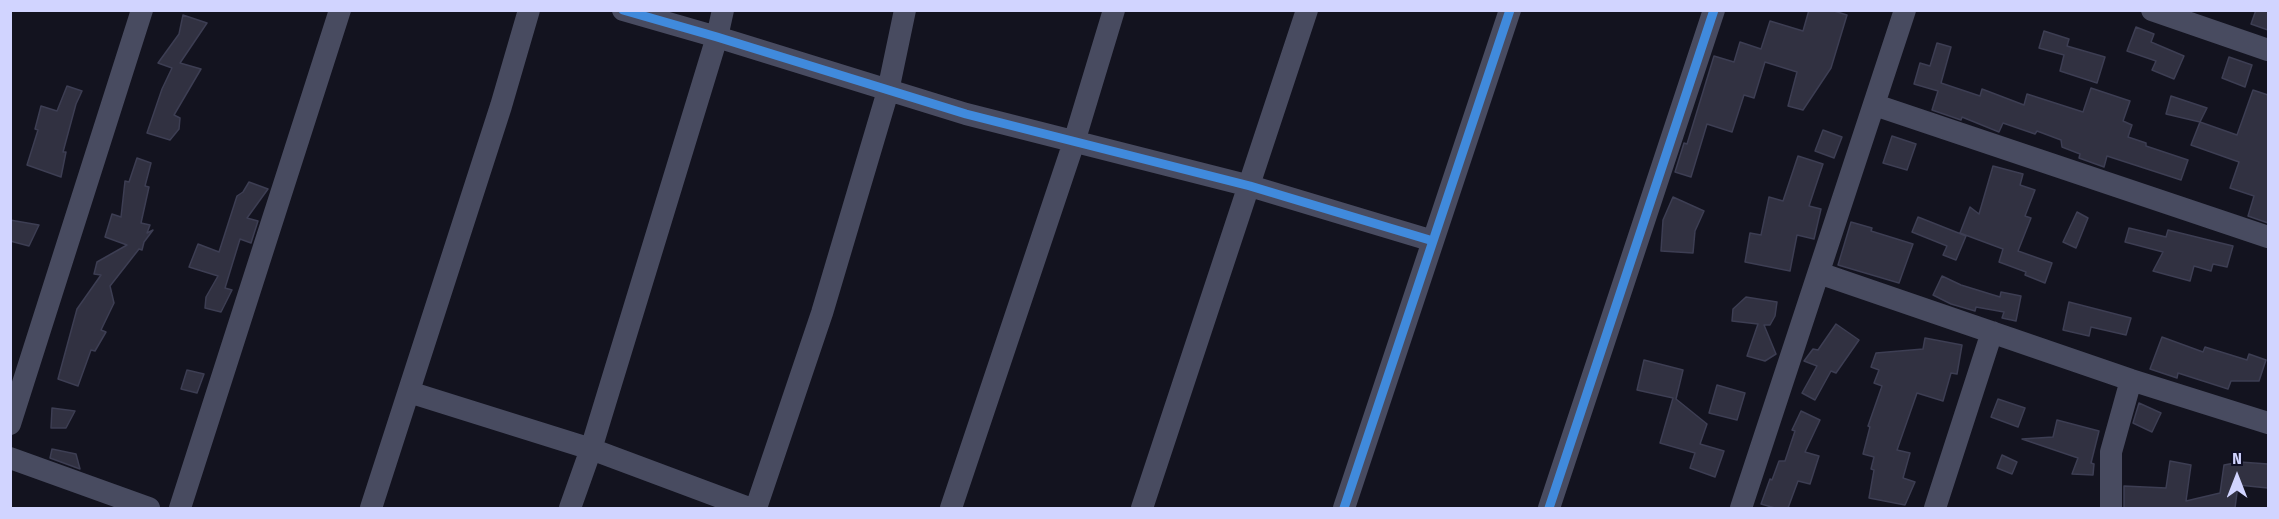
<!DOCTYPE html>
<style>
body{margin:0}
#map{position:relative;width:2279px;height:519px;overflow:hidden;background:#13131f;font-family:"Fira Sans Condensed",sans-serif}
canvas{display:block}
.frame{position:absolute;inset:0;border:12px solid #d1d4ff;pointer-events:none}
.north{position:absolute;left:2207px;top:447px;width:60px;height:60px;-webkit-text-stroke:4px #0e0e24;paint-order:stroke;rotate:0deg;font-size:16px;font-weight:700;line-height:24px;text-align:center;color:#d1d4ff}
.north::after{content:'';display:block;margin:auto;width:21px;height:27px;background:#d1d4ff;clip-path:polygon(50% 0,100% 100%,50% 72%,0 100%)}
</style>
<div id="map">
<canvas width="2279" height="519"></canvas>
<div class="frame"></div>
<div class="north">N</div>
</div>
<script>
const c = document.querySelector('canvas').getContext('2d');
c.lineJoin = 'round';
function fill(path, color) { c.fillStyle = color; c.fill(path, 'evenodd'); }
const shape = rows => new Path2D(rows.map(r => 'M' + r).join(''));
function strokePath(path, color, width, dash) { c.strokeStyle = color; c.lineWidth = width; c.lineCap = dash ? 'butt' : 'round'; c.setLineDash(dash || []); c.stroke(path); }
const building = shape([
 [1809,10,1831,10,1847,15,1831,68,1803,110,1788,106,1797,72,1765,62,1754,98,1744,95,1732,132,1707,124,1691,177,1675,172,1684,143,1687,144,1714,56,1734,62,1740,42,1761,49,1770,21,1803,31,1809,10],
 [2256,10,2268,10,2268,30,2251,24,2256,10],
 [183,15,207,23,180,63,201,69,174,115,180,118,179,129,170,140,147,133,162,89,172,68,158,63,179,34,183,15],
 [2136,27,2154,34,2151,42,2184,56,2174,79,2152,70,2156,61,2127,51,2136,27],
 [2044,31,2069,39,2067,46,2105,57,2097,83,2060,71,2064,55,2039,48,2044,31],
 [1937,43,1951,47,1941,83,1980,96,1982,89,2024,105,2027,94,2083,112,2091,88,2130,101,2123,121,2132,125,2128,137,2146,143,2146,146,2188,160,2181,180,2107,156,2104,167,2079,158,2080,154,2062,147,2061,140,2037,131,2035,134,2003,123,1999,132,1962,117,1961,120,1932,110,1938,91,1914,84,1920,63,1930,66,1937,43],
 [2229,57,2252,65,2245,87,2222,78,2229,57],
 [67,86,82,91,76,104,63,152,66,152,61,177,27,165,38,130,35,129,41,106,57,111,67,86],
 [2253,90,2268,95,2268,223,2248,216,2254,196,2230,188,2239,162,2191,145,2200,122,2237,135,2253,90],
 [2171,96,2207,108,2200,122,2166,114,2171,96],
 [1823,130,1842,137,1834,158,1815,151,1823,130],
 [1892,136,1916,144,1907,170,1883,163,1892,136],
 [1798,156,1823,164,1809,206,1821,209,1814,239,1797,235,1790,271,1745,262,1750,233,1761,235,1769,197,1783,201,1798,156],
 [137,158,151,163,145,186,149,187,141,223,150,225,147,233,153,230,144,242,142,250,139,249,110,286,114,303,101,330,106,332,95,351,91,350,78,386,58,379,77,309,101,275,94,274,97,262,127,245,105,237,112,214,121,217,125,181,129,182,137,158],
 [1993,166,2023,174,2020,185,2035,190,2025,216,2031,218,2018,251,2052,263,2045,283,2025,275,2026,272,1999,262,2003,249,1960,233,1970,207,1979,214,1993,166],
 [249,182,268,189,247,218,258,221,251,243,240,239,225,288,232,290,221,312,205,308,206,297,218,276,189,267,198,244,219,252,237,196,243,192,249,182],
 [1673,197,1704,211,1695,231,1693,253,1661,251,1663,220,1673,197],
 [2077,212,2088,218,2076,248,2063,242,2077,212],
 [1918,217,1966,236,1956,260,1943,255,1947,246,1912,232,1918,217],
 [10,220,39,225,29,246,10,241,10,220],
 [1851,222,1872,228,1871,231,1913,244,1899,283,1838,265,1851,222],
 [2129,228,2166,237,2168,230,2233,246,2227,267,2213,264,2211,271,2194,266,2190,281,2153,271,2163,252,2125,242,2129,228],
 [1942,276,1961,285,2000,297,2001,292,2021,296,2016,321,2002,318,2004,312,1976,307,1975,311,1951,304,1933,295,1942,276],
 [1746,297,1777,302,1775,316,1770,325,1764,325,1776,354,1765,361,1747,356,1758,324,1732,321,1733,309,1746,297],
 [2069,302,2131,318,2126,335,2091,327,2089,336,2063,330,2069,302],
 [1836,324,1859,340,1836,373,1831,371,1815,400,1802,393,1817,366,1804,361,1813,349,1818,350,1836,324],
 [2162,337,2203,352,2205,347,2247,360,2249,354,2266,360,2259,381,2231,381,2228,389,2178,373,2177,378,2150,369,2162,337],
 [1925,338,1962,345,1957,374,1951,373,1943,401,1917,393,1897,450,1910,453,1903,478,1915,482,1905,505,1869,498,1874,470,1871,469,1874,457,1863,454,1870,427,1868,426,1882,386,1874,383,1879,370,1871,367,1876,353,1923,349,1925,338],
 [1644,360,1683,370,1676,399,1707,424,1700,444,1724,451,1715,477,1690,468,1695,453,1660,443,1673,398,1637,390,1644,360],
 [187,370,204,374,197,393,181,389,187,370],
 [1717,385,1745,393,1737,420,1709,413,1717,385],
 [1998,399,2025,408,2018,427,1991,417,1998,399],
 [2139,403,2161,413,2152,432,2133,423,2139,403],
 [52,408,75,411,66,428,51,428,52,408],
 [1801,411,1820,420,1805,452,1819,456,1810,484,1798,481,1788,508,1775,508,1761,504,1770,479,1772,480,1779,461,1785,461,1795,431,1792,430,1801,411],
 [2057,420,2099,431,2091,463,2094,464,2093,475,2072,474,2078,458,2022,439,2053,437,2057,420],
 [52,449,76,454,80,469,50,458,52,449],
 [2002,455,2017,462,2012,474,1997,468,2002,455],
 [2170,461,2191,465,2186,501,2220,493,2224,465,2240,462,2268,464,2268,488,2238,485,2235,508,2124,508,2124,486,2166,488,2170,461]
]);
fill(building, '#313141');
strokePath(building, '#3d3e53', 1.5);
strokePath(shape([
 [623,10,717,37,966,114,1250,186,1433,241],
 [2152,10,2268,50],
 [1875,105,2268,237],
 [1819,273,2131,380,2268,423],
 [409,392,591,449,749,508],
 [10,424,142,10],
 [10,458,149,508],
 [180,508,340,10],
 [371,508,501,106,529,10],
 [570,508,591,449,717,37,723,10],
 [756,508,822,313,888,91,905,10],
 [951,508,1074,142,1114,10],
 [1142,508,1307,10],
 [1344,508,1510,10],
 [1549,508,1714,10],
 [1741,508,1905,10],
 [1935,508,1992,332],
 [2111,508,2111,452,2131,380]
]), '#484b60', 22);
strokePath(shape([
 [623,10,717,37,966,114,1250,186,1433,241],
 [1344,508,1510,10],
 [1549,508,1714,10]
]), '#408adc', 9);
</script>
